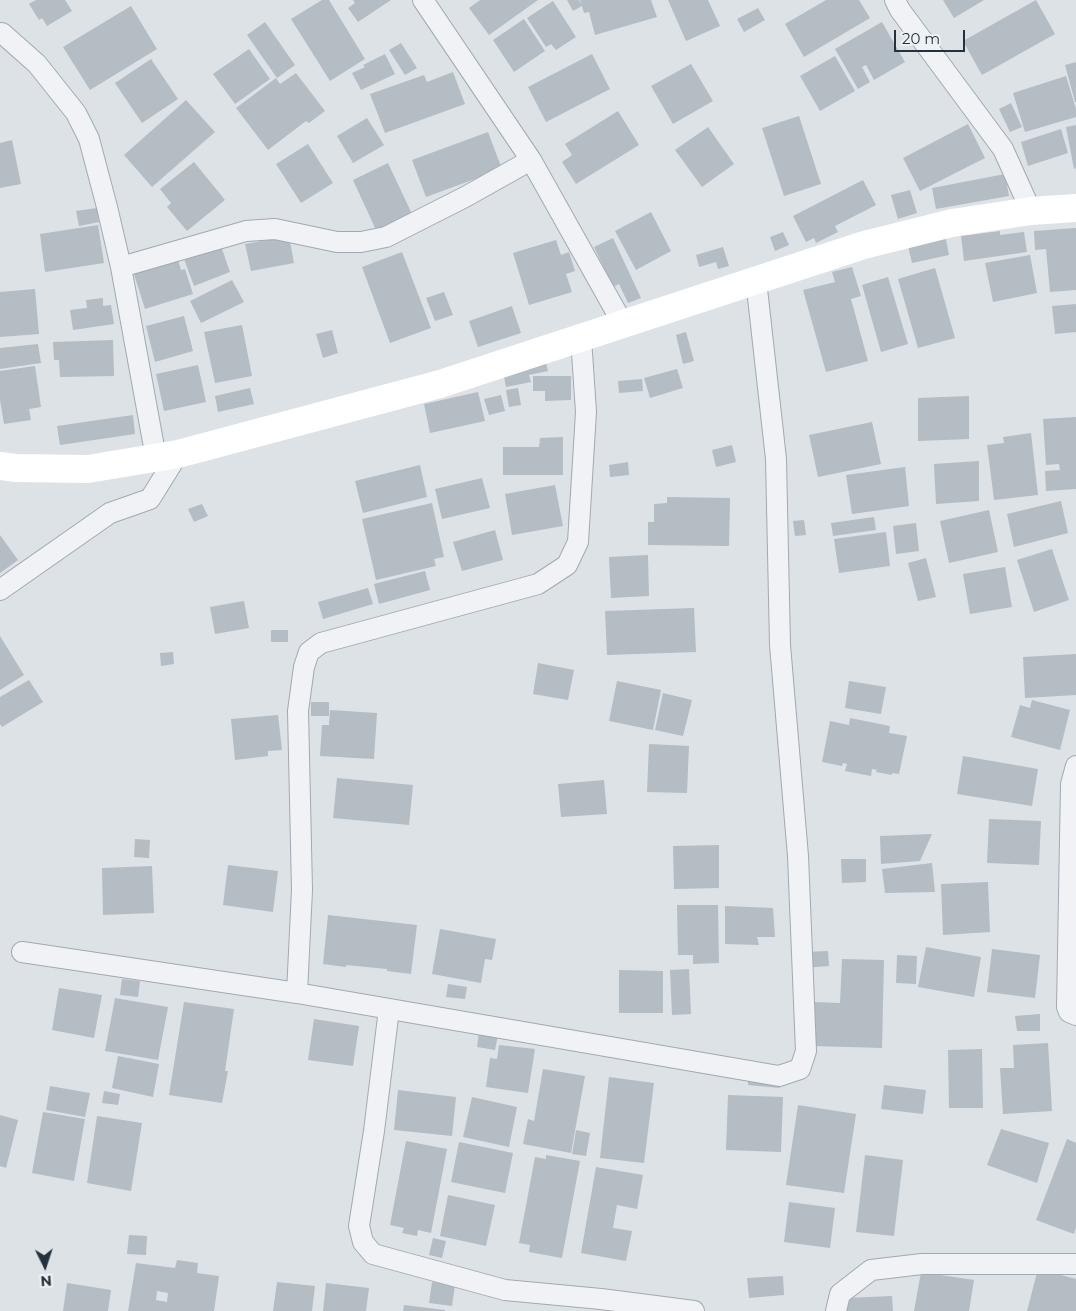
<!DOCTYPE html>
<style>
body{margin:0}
#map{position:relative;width:1076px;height:1311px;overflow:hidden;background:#dde2e7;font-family:Montserrat,sans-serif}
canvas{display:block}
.north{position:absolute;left:20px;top:1241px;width:50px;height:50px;-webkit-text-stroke:4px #ecf1f5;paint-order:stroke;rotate:176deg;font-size:14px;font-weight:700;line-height:20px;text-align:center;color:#26313e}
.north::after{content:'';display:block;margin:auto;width:18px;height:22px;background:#26313e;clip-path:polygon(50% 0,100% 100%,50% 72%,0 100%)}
.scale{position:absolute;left:894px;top:30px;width:71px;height:22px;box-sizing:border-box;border:2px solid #26313e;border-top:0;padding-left:6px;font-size:15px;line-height:18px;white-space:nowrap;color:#26313e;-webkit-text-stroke:4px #ecf1f5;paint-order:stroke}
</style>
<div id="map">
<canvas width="1076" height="1311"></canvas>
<div class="north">N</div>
<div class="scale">20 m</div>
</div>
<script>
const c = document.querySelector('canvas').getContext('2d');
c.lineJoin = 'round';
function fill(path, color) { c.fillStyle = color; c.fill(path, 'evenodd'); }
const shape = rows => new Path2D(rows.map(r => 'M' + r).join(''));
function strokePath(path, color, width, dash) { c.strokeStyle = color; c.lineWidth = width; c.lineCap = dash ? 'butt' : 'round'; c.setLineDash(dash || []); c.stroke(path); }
fill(shape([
 [36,0,65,0,72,11,47,26,42,18,39,20,29,4],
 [322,0,329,0,365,59,330,81,291,19],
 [353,0,391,0,358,22,348,8,355,3],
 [480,0,538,0,489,35,469,8],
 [567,0,579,0,582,5,580,0,651,0,657,17,595,35,589,12,584,13,582,6,573,11],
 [668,0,708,0,720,26,686,41],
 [826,0,859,0,870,18,804,57,785,24],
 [943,0,984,0,954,18],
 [1036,0,1055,34,982,75,963,41],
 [553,1,576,37,556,50,551,44,546,47,527,18],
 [131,6,157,49,90,90,63,47],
 [758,8,765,20,744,32,737,19],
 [524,19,545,51,514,72,493,40],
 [265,22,295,65,277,78,247,35],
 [882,22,905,62,874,80,866,65,862,67,870,82,858,89,835,49],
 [401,43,417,68,405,75,389,50],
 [249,49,270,79,235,104,213,74],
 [385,54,395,74,361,90,352,73,365,67,363,65],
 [592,54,610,89,546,122,528,87],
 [835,56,855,91,820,111,800,76],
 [151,59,178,99,142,123,115,83],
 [1076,62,1076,102,1075,102,1065,65],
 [691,64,713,101,673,124,651,86],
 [453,72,465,104,385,133,370,94,424,75,427,82],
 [296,73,325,111,309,123,306,121,268,150,236,108,276,78,280,84],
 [1066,76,1076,109,1076,117,1025,132,1013,93],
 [186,100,215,132,152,187,124,155],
 [1011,103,1022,127,1010,132,999,109],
 [618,111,639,145,576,184,562,162,572,155,565,144],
 [799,116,821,184,784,196,762,128],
 [367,118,384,145,353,163,337,136],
 [968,124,985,158,920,191,903,158],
 [1076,125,1076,168,1074,169,1066,127],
 [708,127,734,164,702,187,675,150],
 [1061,129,1068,153,1028,166,1021,142],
 [488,132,502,169,426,197,412,160],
 [12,140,21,184,0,188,0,143],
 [308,144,333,183,301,203,276,164],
 [194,162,225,200,187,231,167,207,171,203,160,189],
 [388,163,412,214,376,230,353,180],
 [1005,174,1009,196,936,209,932,188],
 [863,180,876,205,835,226,838,232,816,243,814,238,806,242,793,216],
 [910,190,917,213,898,219,891,195],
 [97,208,99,222,79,226,76,211],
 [651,212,671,251,636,270,615,231],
 [98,225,104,263,45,272,40,234],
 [1076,228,1076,290,1050,292,1046,249,1035,250,1034,231],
 [1000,231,1000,235,1024,232,1027,252,964,261,961,236],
 [783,232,789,245,775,251,770,237],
 [945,234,949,255,912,263,907,242],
 [289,236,294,263,251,271,245,244],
 [613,238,641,298,628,303,619,284,613,287,594,247],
 [556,240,561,255,569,252,575,271,566,274,572,292,529,305,513,253],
 [221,246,230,272,194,286,184,259],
 [723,247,729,266,718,269,716,262,699,267,696,255],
 [402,252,431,328,390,343,362,267],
 [1030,255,1037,293,993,302,985,263],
 [178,260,181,270,185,269,193,294,145,309,134,274],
 [852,267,861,296,851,299,868,361,826,372,803,290,835,282,832,272],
 [935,268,955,338,918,348,898,279],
 [888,277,908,344,881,352,862,285],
 [232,280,244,302,201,323,190,301],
 [35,289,39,334,0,337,0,292],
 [444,292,453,315,435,321,426,298],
 [103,298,103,306,111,305,114,324,73,330,70,310,87,308,86,300],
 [1076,304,1076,332,1055,334,1052,306],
 [512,306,521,333,478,347,469,321],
 [184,316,193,351,155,362,146,326],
 [242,325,252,376,215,383,204,332],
 [332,330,338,353,323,358,316,334],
 [686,332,694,361,683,364,676,335],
 [113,340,114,376,60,377,59,360,54,360,53,342],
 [38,344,41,363,0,369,0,348],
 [545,359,548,371,529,375,531,382,506,387,502,367],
 [198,365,206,402,164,411,156,374],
 [35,366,41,407,29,409,31,420,4,424,0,400,0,371],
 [677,369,683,388,650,398,644,378],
 [533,376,571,376,571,400,545,401,545,391,533,391],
 [642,379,643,391,619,393,618,381],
 [250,388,254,404,218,412,215,396],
 [518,388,521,405,509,407,506,390],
 [478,392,485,421,430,433,424,404],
 [501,395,505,411,489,415,484,399],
 [969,396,969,439,918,441,918,398],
 [133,415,135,434,60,445,57,426],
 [1076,417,1076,489,1046,491,1045,471,1060,470,1059,464,1046,465,1043,419],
 [872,422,881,464,818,477,809,435],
 [1031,433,1038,495,994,500,987,445,1004,443,1003,437],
 [563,437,563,475,503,475,503,447,539,447,540,438],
 [732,445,736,462,716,467,712,450],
 [979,461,979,501,936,504,934,464],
 [628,462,629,475,610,477,609,465],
 [420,465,427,497,363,513,355,481],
 [905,467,909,506,852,514,846,475],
 [482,478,490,508,442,519,435,489],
 [555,485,563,526,512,535,505,494],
 [667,497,730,498,729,546,648,545,648,522,654,522,654,504,667,503],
 [1061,501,1068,533,1014,547,1007,514],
 [432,503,444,557,434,559,436,566,376,580,362,519],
 [202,504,208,516,194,522,188,509],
 [989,510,998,552,949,563,940,521],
 [874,517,876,530,833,536,831,523],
 [804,520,806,535,795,536,793,521],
 [916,523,919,551,896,554,893,526],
 [495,530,503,560,462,571,453,542],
 [886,532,890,566,839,573,834,539],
 [0,535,18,560,0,573],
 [1052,549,1069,600,1034,612,1017,560],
 [648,555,649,596,611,598,609,557],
 [926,558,936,597,918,601,908,563],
 [1005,567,1012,607,970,614,963,574],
 [425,571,430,590,379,604,374,584],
 [368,588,373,604,323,619,318,602],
 [244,601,249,628,215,634,210,607],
 [694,608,696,652,607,655,605,611],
 [271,630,288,630,288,642,271,642],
 [0,636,24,675,0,690],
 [173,652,174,664,161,666,160,653],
 [1076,654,1076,695,1025,698,1023,657],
 [538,663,574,670,568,700,533,694],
 [29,680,43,702,2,727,0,724,0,697],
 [617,681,661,690,653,730,609,721],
 [849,681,886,687,881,714,845,708],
 [663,693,692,700,683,736,655,730],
 [1032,700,1070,710,1060,750,1011,737,1020,705,1030,708],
 [311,702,329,702,329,716,311,716],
 [330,710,377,713,374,759,320,756,322,725,329,725],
 [278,715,282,750,268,751,268,756,235,760,231,719],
 [850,718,890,726,889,733,907,736,899,774,892,773,892,775,876,772,877,770,872,769,871,776,845,771,847,764,843,763,842,766,822,762,830,721,849,725],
 [649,744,689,746,687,793,647,792],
 [963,756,1038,769,1032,806,957,794],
 [337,778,413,785,409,825,333,818],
 [604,780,607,814,561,817,558,784],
 [989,819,1041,821,1039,865,987,863],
 [932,834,920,861,881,864,880,836],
 [135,839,150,840,149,858,134,857],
 [719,845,719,888,674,889,673,846],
 [841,859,866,859,866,882,842,883],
 [932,863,935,892,885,893,882,869],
 [228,865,278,871,273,912,223,905],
 [152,866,154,913,103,915,102,868],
 [988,882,990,932,943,935,941,884],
 [677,905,718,905,719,963,693,964,693,955,678,955],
 [725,906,773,908,775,937,757,937,759,945,725,944],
 [328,915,417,925,411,974,387,971,387,969,346,965,346,967,323,964],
 [440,929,496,939,492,960,485,959,481,983,432,974],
 [926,947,981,957,974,997,918,987],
 [992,949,1040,955,1035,998,987,992],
 [828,951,829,966,804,968,803,952],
 [897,955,917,956,916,984,896,983],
 [842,959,884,960,882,1048,814,1046,814,1002,840,1003],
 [689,969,691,1014,672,1015,670,970],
 [619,970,663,971,663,1013,619,1013],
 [122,979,140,981,138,997,120,995],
 [448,984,467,987,465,999,446,997],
 [59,988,102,995,94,1038,52,1030],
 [115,998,168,1007,158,1060,105,1051],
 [184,1002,234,1009,225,1071,228,1071,222,1103,169,1095],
 [1040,1014,1040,1031,1017,1031,1015,1016],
 [314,1019,359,1026,353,1066,308,1060],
 [479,1032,498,1035,495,1050,477,1047],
 [1048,1043,1052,1111,1003,1114,1000,1068,1014,1068,1013,1045],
 [499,1045,535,1049,528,1093,486,1087,490,1058,497,1059],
 [982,1049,983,1108,949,1108,948,1050],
 [118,1056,159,1064,153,1097,112,1088],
 [543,1069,585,1076,571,1153,523,1144,528,1119,534,1121],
 [748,1074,781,1080,780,1088,748,1085],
 [609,1077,654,1083,644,1163,600,1158],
 [884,1085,926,1090,923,1114,881,1109],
 [50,1086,90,1093,85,1117,46,1110],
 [398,1090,456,1097,452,1136,394,1130],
 [104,1091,120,1094,118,1105,102,1103],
 [728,1095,783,1097,781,1152,726,1150],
 [472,1097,517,1107,509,1147,463,1137],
 [798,1105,856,1114,844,1193,786,1185],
 [43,1112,85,1119,74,1181,32,1173],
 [0,1115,18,1120,6,1168,0,1166],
 [97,1116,142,1123,131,1191,87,1183],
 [1001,1129,1049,1143,1037,1183,987,1165],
 [576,1130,590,1133,586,1156,572,1154],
 [1067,1139,1076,1143,1076,1227,1074,1234,1036,1220],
 [406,1141,447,1149,431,1233,418,1230,417,1236,402,1233,404,1228,390,1225],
 [459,1142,513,1153,505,1193,451,1182],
 [546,1155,580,1161,562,1258,529,1252,530,1245,519,1243,535,1157,546,1159],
 [865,1155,903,1160,894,1236,856,1232],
 [596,1167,643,1175,637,1209,617,1205,613,1228,632,1231,626,1261,581,1253],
 [448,1195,495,1205,486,1246,440,1236],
 [789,1202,835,1208,830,1248,784,1242],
 [129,1235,147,1236,146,1255,127,1254],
 [433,1238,446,1241,442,1258,429,1255],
 [177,1260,198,1263,197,1273,219,1276,214,1311,128,1311,136,1263,175,1268],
 [157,1291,168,1293,167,1302,156,1300],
 [1038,1269,1076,1279,1076,1311,1027,1311],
 [921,1272,974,1280,969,1311,914,1311],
 [783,1276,784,1295,749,1298,747,1278],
 [277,1282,315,1286,312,1311,273,1311],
 [432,1282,455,1285,452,1306,429,1303],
 [67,1283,111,1290,108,1311,63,1311],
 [326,1283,369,1288,366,1311,323,1311],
 [892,1296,893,1311,847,1311,847,1298],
 [404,1305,445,1310,445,1311,403,1311]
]), '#b4bcc4');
const street = shape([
 [423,0,531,160,623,324],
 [895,0,900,10,1003,149,1031,211],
 [2,33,37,64,76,113,89,139,107,207,121,267,156,458],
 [121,267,246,231,275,229,337,242,361,242,386,237,465,197,531,160],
 [0,590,110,513,150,499,178,454],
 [1076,766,1071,784,1067,1007,1069,1012,1076,1015],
 [22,952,297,993,779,1076,800,1069,806,1051,798,856,780,645,776,459,756,280],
 [297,993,302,890,298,711,304,667,309,652,321,643,538,584,567,565,578,542,586,412,581,338],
 [389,1009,374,1131,359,1226,363,1242,373,1254,505,1290,601,1299,694,1311],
 [836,1311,840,1294,871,1270,922,1264,1076,1264]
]);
strokePath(street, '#a2a9b1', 22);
strokePath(street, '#f0f2f6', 20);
strokePath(shape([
 [0,466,16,468,88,469,178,454,440,384,864,245,952,223,1031,211,1076,208]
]), '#fff', 28);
</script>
